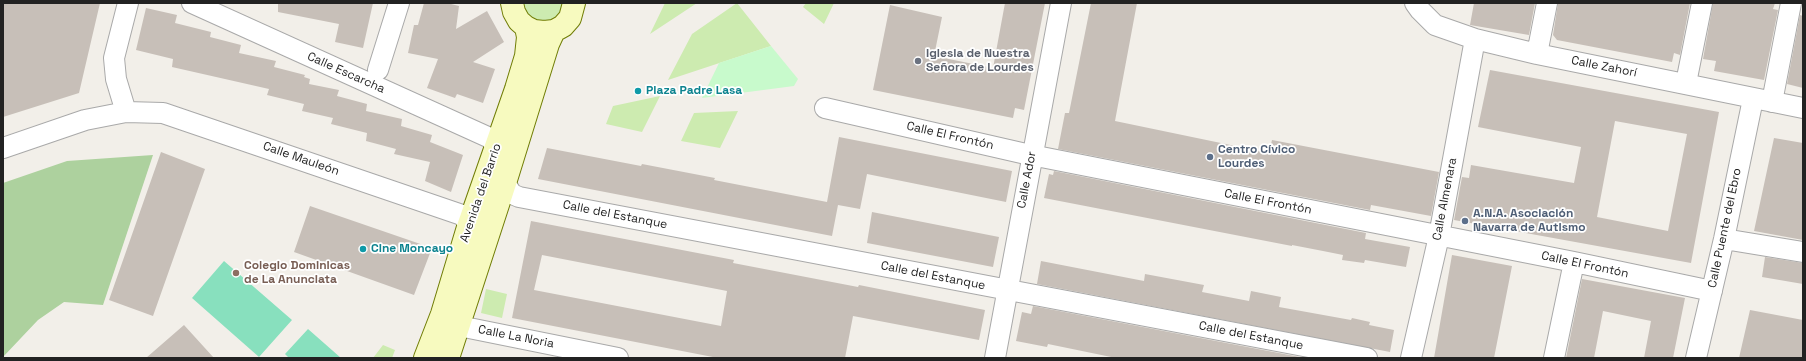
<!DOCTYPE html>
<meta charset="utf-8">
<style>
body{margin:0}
#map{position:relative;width:1806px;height:361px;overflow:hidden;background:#f2efe9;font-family:"Space Grotesk",sans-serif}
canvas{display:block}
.frame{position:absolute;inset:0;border:4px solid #222;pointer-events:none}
</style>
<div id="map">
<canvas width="1806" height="361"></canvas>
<div class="frame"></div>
</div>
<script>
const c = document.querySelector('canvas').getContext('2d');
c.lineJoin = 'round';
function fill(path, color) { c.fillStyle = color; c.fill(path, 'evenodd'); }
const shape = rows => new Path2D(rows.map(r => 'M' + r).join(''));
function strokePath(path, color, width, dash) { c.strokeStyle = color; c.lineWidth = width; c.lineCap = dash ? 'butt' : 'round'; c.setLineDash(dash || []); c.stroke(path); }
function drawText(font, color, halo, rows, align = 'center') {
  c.font = font + ' "Space Grotesk",sans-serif'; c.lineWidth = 3.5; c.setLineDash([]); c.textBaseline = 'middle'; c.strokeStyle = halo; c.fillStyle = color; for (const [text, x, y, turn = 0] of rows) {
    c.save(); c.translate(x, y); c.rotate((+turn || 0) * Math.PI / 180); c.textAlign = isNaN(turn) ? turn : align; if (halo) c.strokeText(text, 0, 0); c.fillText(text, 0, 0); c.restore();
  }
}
fill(shape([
 [521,3,564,3,560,16,546,23,530,19],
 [665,3,697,3,650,34],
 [737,3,771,46,668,80,692,34],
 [806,3,834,3,824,24,803,7],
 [660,96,642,132,606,124,613,106],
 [738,111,720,148,681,141,694,113],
 [486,289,507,294,502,318,481,313],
 [383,345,395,350,392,358,373,358]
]), '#cdebb0');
fill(shape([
 [153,155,103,305,64,302,38,320,3,357,3,183,67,161]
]), '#add19e');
fill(shape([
 [771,46,798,79,794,86,702,98,719,63]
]), '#c8facc');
fill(shape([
 [224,261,292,320,259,357,192,298],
 [308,329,341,358,289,358,285,354]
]), '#88e0be');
fill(shape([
 [3,3,100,3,79,93,3,117],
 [278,3,373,3,363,48,335,42,339,24,278,12],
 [424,3,447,3,459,6,456,29,487,11,504,42,473,62,495,69,483,103,457,94,455,98,427,88,438,59,408,53,414,25,418,25],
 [1005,3,1045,3,1024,110,1015,108,1013,118,873,90,890,5,942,17,934,56,993,68],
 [1091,3,1137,3,1115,121,1269,153,1272,140,1439,172,1431,216,1371,205,1370,210,1058,149,1065,113,1069,113],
 [1474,3,1535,3,1529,35,1470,25],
 [1558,3,1690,3,1680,55,1674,53,1672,62,1557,40,1553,35],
 [1713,3,1775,3,1773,9,1778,10,1764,80,1714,71,1716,61,1703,59],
 [146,8,177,15,175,23,211,32,210,37,241,45,239,53,276,61,274,67,305,75,304,77,310,79,309,84,339,90,337,96,367,104,366,111,402,119,401,126,432,135,430,142,463,155,451,192,425,181,430,162,394,154,396,149,366,141,367,133,331,124,333,118,302,111,304,104,267,95,269,89,172,67,173,59,136,50],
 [1800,15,1803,16,1803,88,1787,84],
 [1490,70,1719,112,1691,263,1454,220,1462,177,1469,178,1471,165,1574,183,1581,147,1478,127],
 [1615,121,1687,134,1668,231,1597,217],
 [839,137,1012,171,1006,202,867,174,860,209,838,205,832,236,538,179,547,148,641,166,642,164,715,178,714,180,827,202],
 [1774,138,1803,143,1803,240,1754,231],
 [161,152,205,169,153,316,109,300],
 [1054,171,1366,233,1365,239,1410,247,1406,267,1365,260,1364,263,1342,260,1343,255,1323,251,1292,245,1292,246,1044,198,1049,174,1053,175],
 [310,206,432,248,414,295,294,252],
 [872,212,999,237,993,267,867,243],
 [531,221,734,260,733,263,858,287,859,285,985,310,979,340,853,316,845,358,718,358,512,318],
 [542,255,727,291,721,326,534,290],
 [1452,255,1512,266,1494,358,1434,358],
 [1765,257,1803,263,1803,284,1762,277],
 [1041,261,1144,281,1145,274,1204,285,1202,292,1249,301,1251,291,1281,297,1279,307,1351,320,1352,318,1370,322,1369,325,1394,330,1390,352,1037,284],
 [1582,279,1685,298,1673,358,1644,358,1651,321,1603,311,1594,358,1566,358],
 [1033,306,1305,358,1116,358,1048,344,1047,347,1016,341,1022,312,1031,314],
 [1750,310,1803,320,1803,358,1739,358],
 [184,325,214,358,146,358]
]), '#c7bfb8');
const street = shape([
 [192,3,490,138,497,147],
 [1415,3,1420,10,1435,25,1475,39,1537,54,1803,108],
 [1537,54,1547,3],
 [378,70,399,3],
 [1686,83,1702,3],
 [1772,102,1791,3],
 [825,108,1026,154,1574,262,1712,291],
 [126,112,116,79,114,58,128,3],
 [3,148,85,120,126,112,163,113,462,215,469,224],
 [505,183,512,194,519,197,1367,358],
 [1724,239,1803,252],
 [445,316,459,326,618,358],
 [995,358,1061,3],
 [1411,358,1439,236,1475,39],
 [1554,358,1574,262],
 [1696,358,1724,239,1753,99]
]);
const secondary = shape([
 [512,3,514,12,519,21,526,27,534,31,544,32,554,31,563,26,570,18,574,3],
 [425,358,442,314,469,224,516,89,526,56,528,37,526,27],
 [448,358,505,183,548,44,554,31]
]);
strokePath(street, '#a9a9a9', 22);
strokePath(secondary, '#707d05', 24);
strokePath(street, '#fff', 20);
strokePath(secondary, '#f7fabf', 22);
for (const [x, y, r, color] of [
 [918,61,4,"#6b7280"],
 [638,91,4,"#0f9aa8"],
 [1210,157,4,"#5c6f8a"],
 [1465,221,4,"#5c6f8a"],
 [363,249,4,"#0f9aa8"],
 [236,273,4,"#8d6e63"]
]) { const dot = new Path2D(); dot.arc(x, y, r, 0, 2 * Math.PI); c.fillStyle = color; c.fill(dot); strokePath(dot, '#fff', 1.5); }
drawText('bold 12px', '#5b616d', '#fff', [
 ["Iglesia de Nuestra",926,54],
 ["Señora de Lourdes",926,68]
], 'left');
drawText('12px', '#222', '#fff', [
 ["Calle Zahorí",1604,67,11],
 ["Calle Escarcha",346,73,24],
 ["Calle El Frontón",950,136,13],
 ["Calle Mauleón",301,159,19],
 ["Calle Ador",1027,180,-79],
 ["Avenida del Barrio",481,193,-71],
 ["Calle Almenara",1445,199,-79],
 ["Calle El Frontón",1268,202,11],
 ["Calle del Estanque",615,215,11],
 ["Calle Puente del Ebro",1725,228,-78],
 ["Calle El Frontón",1585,265,12],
 ["Calle del Estanque",933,276,11],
 ["Calle del Estanque",1251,336,11],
 ["Calle La Noria",516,337,11]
]);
drawText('bold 12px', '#0d838f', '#fff', [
 ["Plaza Padre Lasa",646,91],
 ["Cine Moncayo",371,249]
], 'left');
drawText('bold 12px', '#4e5e75', '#fff', [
 ["Centro Cívico",1218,150],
 ["Lourdes",1218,164],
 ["A.N.A. Asociación",1473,214],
 ["Navarra de Autismo",1473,228]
], 'left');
drawText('bold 12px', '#785e54', '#fff', [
 ["Colegio Dominicas",244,266],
 ["de La Anunciata",244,280]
], 'left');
</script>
